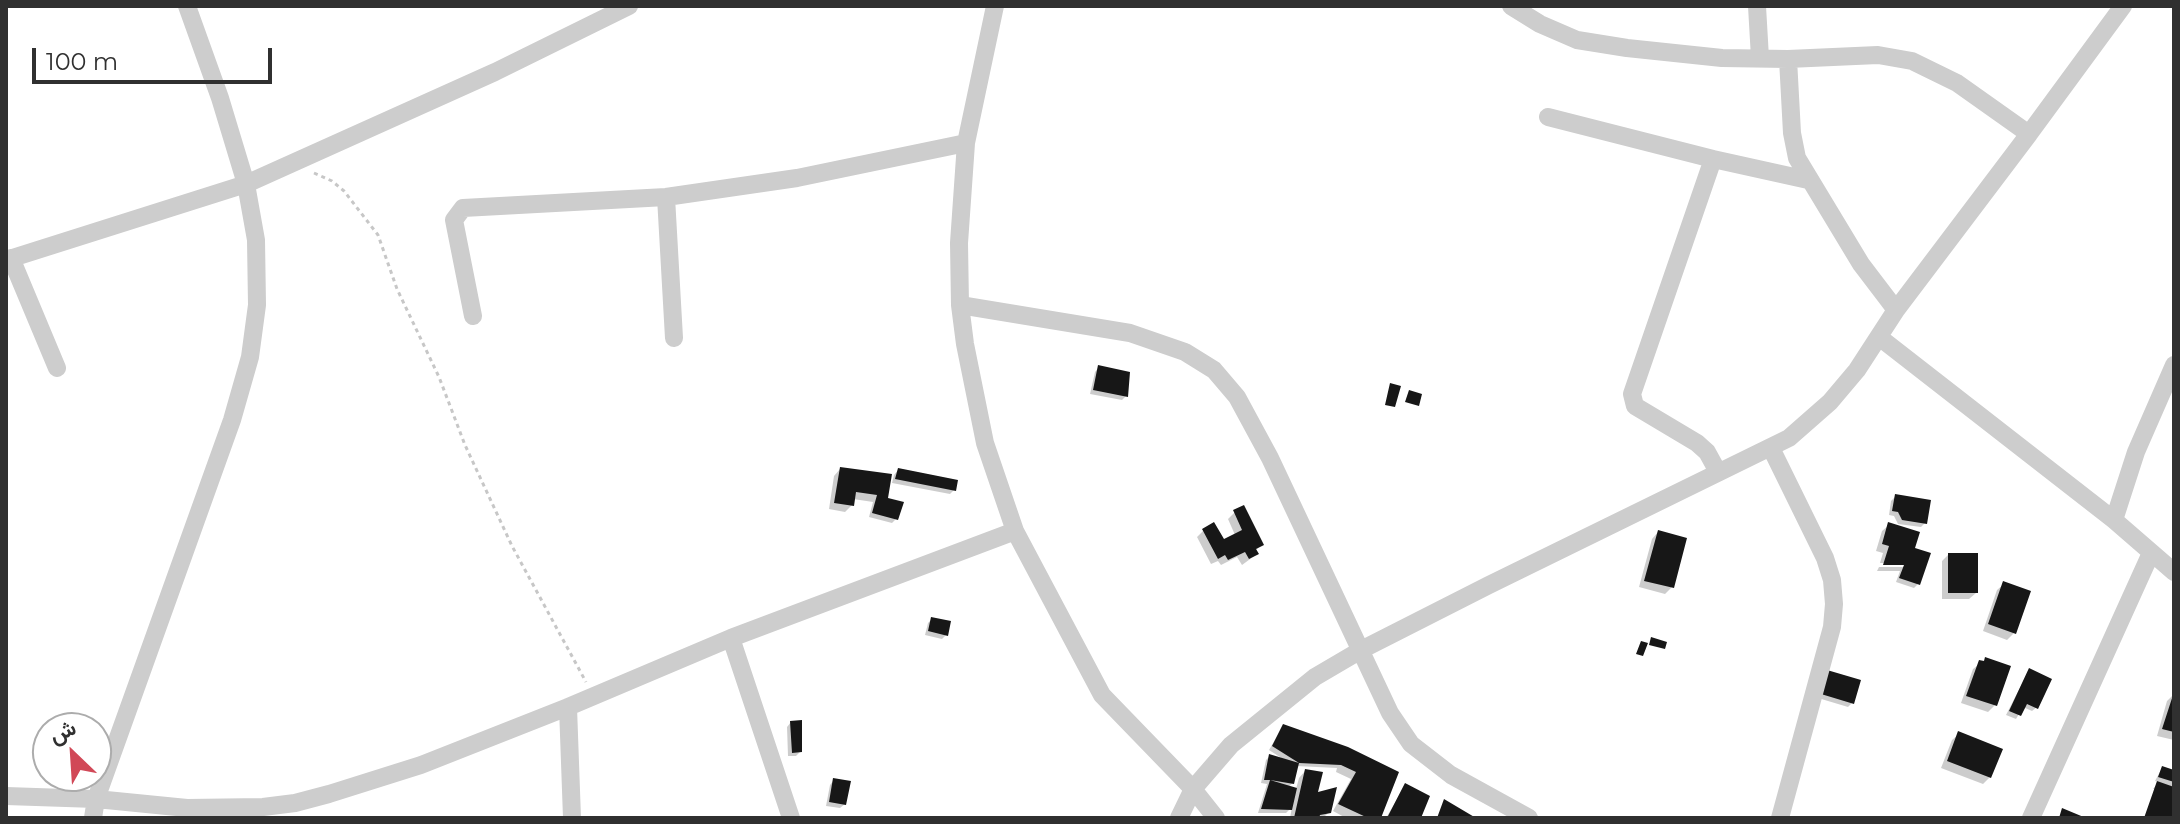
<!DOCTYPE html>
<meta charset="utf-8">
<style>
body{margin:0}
#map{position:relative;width:2180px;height:824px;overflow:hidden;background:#fff;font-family:Montserrat,Vazirmatn,sans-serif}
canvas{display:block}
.frame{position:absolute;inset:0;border:8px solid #303030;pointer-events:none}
.north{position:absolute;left:32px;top:712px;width:80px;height:80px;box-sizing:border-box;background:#fff;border:2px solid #acacac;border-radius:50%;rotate:335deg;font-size:22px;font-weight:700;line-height:32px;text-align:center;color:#303030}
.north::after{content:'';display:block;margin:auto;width:28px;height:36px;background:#d14857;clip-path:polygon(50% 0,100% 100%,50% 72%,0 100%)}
.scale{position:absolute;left:32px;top:48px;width:240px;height:36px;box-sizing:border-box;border:4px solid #303030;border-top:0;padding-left:10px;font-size:24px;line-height:28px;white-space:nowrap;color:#303030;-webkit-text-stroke:6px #fff;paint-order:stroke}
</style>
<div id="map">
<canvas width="2180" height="824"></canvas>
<div class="frame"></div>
<div class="north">ش</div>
<div class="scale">100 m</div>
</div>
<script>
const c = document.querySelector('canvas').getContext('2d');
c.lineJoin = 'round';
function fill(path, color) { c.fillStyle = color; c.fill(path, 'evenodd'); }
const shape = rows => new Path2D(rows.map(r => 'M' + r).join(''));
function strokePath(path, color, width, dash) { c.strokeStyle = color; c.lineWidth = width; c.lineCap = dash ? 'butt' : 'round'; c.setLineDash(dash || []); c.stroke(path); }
fill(shape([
 [1099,367,1126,396,1122,400,1090,394,1095,372],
 [840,469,886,496,896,519,892,523,869,517,873,502,853,499,852,505,845,512,829,509,834,476],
 [898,470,954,490,950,494,892,483,894,475],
 [1895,497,1925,523,1921,527,1898,524,1894,516,1889,515,1891,501],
 [1235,512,1261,545,1255,551,1257,554,1242,565,1237,557,1221,565,1218,561,1211,564,1197,537,1203,531,1223,542,1235,535,1228,519],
 [1889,525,1913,549,1918,584,1914,588,1896,582,1900,571,1877,571,1879,567,1906,567,1906,563,1880,563,1883,553,1876,551,1882,531],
 [1658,532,1672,587,1665,594,1639,587,1652,539],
 [1948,555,1976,593,1969,599,1942,599,1942,561],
 [2004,584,2014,633,2007,640,1983,631,1997,590],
 [932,619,946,635,942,639,925,635,928,623],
 [1986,659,2008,667,1995,705,1988,712,1961,703,1973,669],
 [2029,670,2037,707,2032,711,2023,707,2016,719,2006,715],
 [1828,672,1852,703,1848,707,1818,698],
 [2174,694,2174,740,2157,736,2167,701],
 [791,722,800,752,796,756,788,756,787,727],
 [1283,726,1347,748,1379,818,1346,818,1333,811,1351,779,1336,772,1337,768,1296,766,1293,783,1288,787,1296,789,1299,778,1305,771,1315,795,1329,812,1323,818,1290,818,1292,807,1286,813,1258,813,1267,784,1261,783,1266,760,1270,756,1283,759,1269,750],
 [1959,734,1990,777,1983,784,1941,768,1952,740],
 [2162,768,2174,772,2174,818,2147,818,2157,789,2153,789,2159,782,2155,781],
 [834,780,845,804,840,808,826,806,830,785],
 [1405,786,1427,797,1419,818,1386,818]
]), '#0003');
fill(shape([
 [1098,365,1130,372,1128,397,1093,390],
 [1390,383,1401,386,1395,407,1385,405],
 [1409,390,1422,394,1419,406,1405,402],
 [840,467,892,474,888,498,904,502,898,520,872,513,877,495,856,492,854,506,834,503],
 [898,468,958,480,956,491,895,479],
 [1895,494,1931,500,1927,524,1902,520,1898,512,1892,511],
 [1244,505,1264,545,1256,549,1259,554,1249,559,1245,552,1228,560,1225,555,1218,559,1202,529,1214,522,1224,539,1242,530,1233,510],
 [1888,522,1920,532,1915,548,1931,553,1920,585,1899,578,1904,565,1883,565,1889,546,1882,544],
 [1658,530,1687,538,1674,588,1644,581],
 [1948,553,1978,553,1978,593,1948,593],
 [2003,581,2031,591,2016,634,1988,624],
 [931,617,951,621,948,636,928,631],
 [1651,637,1667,642,1665,649,1649,645],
 [1641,641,1648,643,1643,656,1636,654],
 [1985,657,2011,666,1997,706,1966,696,1979,660,1984,661],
 [2029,668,2052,679,2038,709,2027,704,2021,716,2009,711],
 [1827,670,1861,680,1854,704,1821,694],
 [2174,692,2174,732,2162,729],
 [802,720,802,752,792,753,790,721],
 [1283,724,1348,747,1399,772,1381,818,1368,818,1338,804,1356,772,1341,765,1299,763,1294,784,1270,780,1297,788,1292,810,1261,809,1270,780,1264,780,1269,754,1299,763,1272,746],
 [1958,731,2003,749,1991,778,1947,761],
 [2162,766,2174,770,2174,782,2158,777],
 [1305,769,1323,772,1318,792,1337,787,1331,813,1320,815,1319,818,1294,818],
 [833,778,851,781,846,805,829,802],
 [2157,781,2174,787,2174,818,2144,818],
 [1405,783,1430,796,1421,818,1388,816],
 [1444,799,1476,818,1437,818],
 [2062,808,2086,818,2059,818]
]), '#171717');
strokePath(shape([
 [314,173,332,181,344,191,378,235,397,289,439,377,465,445,512,546,586,682]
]), '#c7c7c7', 3, [4, 4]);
strokePath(shape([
 [995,6,966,143,959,243,960,305,965,344,985,443,1015,531,1102,695,1193,789,1216,818],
 [1511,6,1540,24,1577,40,1627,48,1722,58,1788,59,1878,55,1912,61,1957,83,2029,134,2123,6],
 [1757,6,1760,58],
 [1788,59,1792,133,1797,158,1861,264,1896,310],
 [1548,117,1713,159],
 [666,197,674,338],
 [11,258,57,368],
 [6,260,246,184,495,72,629,6],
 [960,305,1130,333,1185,352,1214,370,1237,397,1270,458,1390,713,1411,744,1451,775,1529,818],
 [473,316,454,220,463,208,666,197,797,178,966,143],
 [1879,337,2114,520,2174,572],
 [1771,448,1825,558,1832,580,1834,604,1832,627,1780,818],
 [1718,472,1707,452,1697,443,1635,406,1632,394,1713,159,1808,180],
 [2114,520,2136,452,2174,365],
 [731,638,791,818],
 [568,707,572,818],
 [6,796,96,799,187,808,263,807,295,803,329,794,421,765,568,707,731,638,1015,531],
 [93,818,96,799,232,420,250,357,257,305,256,240,246,184,220,98,187,6],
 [1179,818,1193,789,1231,745,1315,677,1361,650,1489,585,1789,438,1830,402,1857,370,1896,310,2029,134],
 [2031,818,2151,553]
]), '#cdcdcd', 18);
</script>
